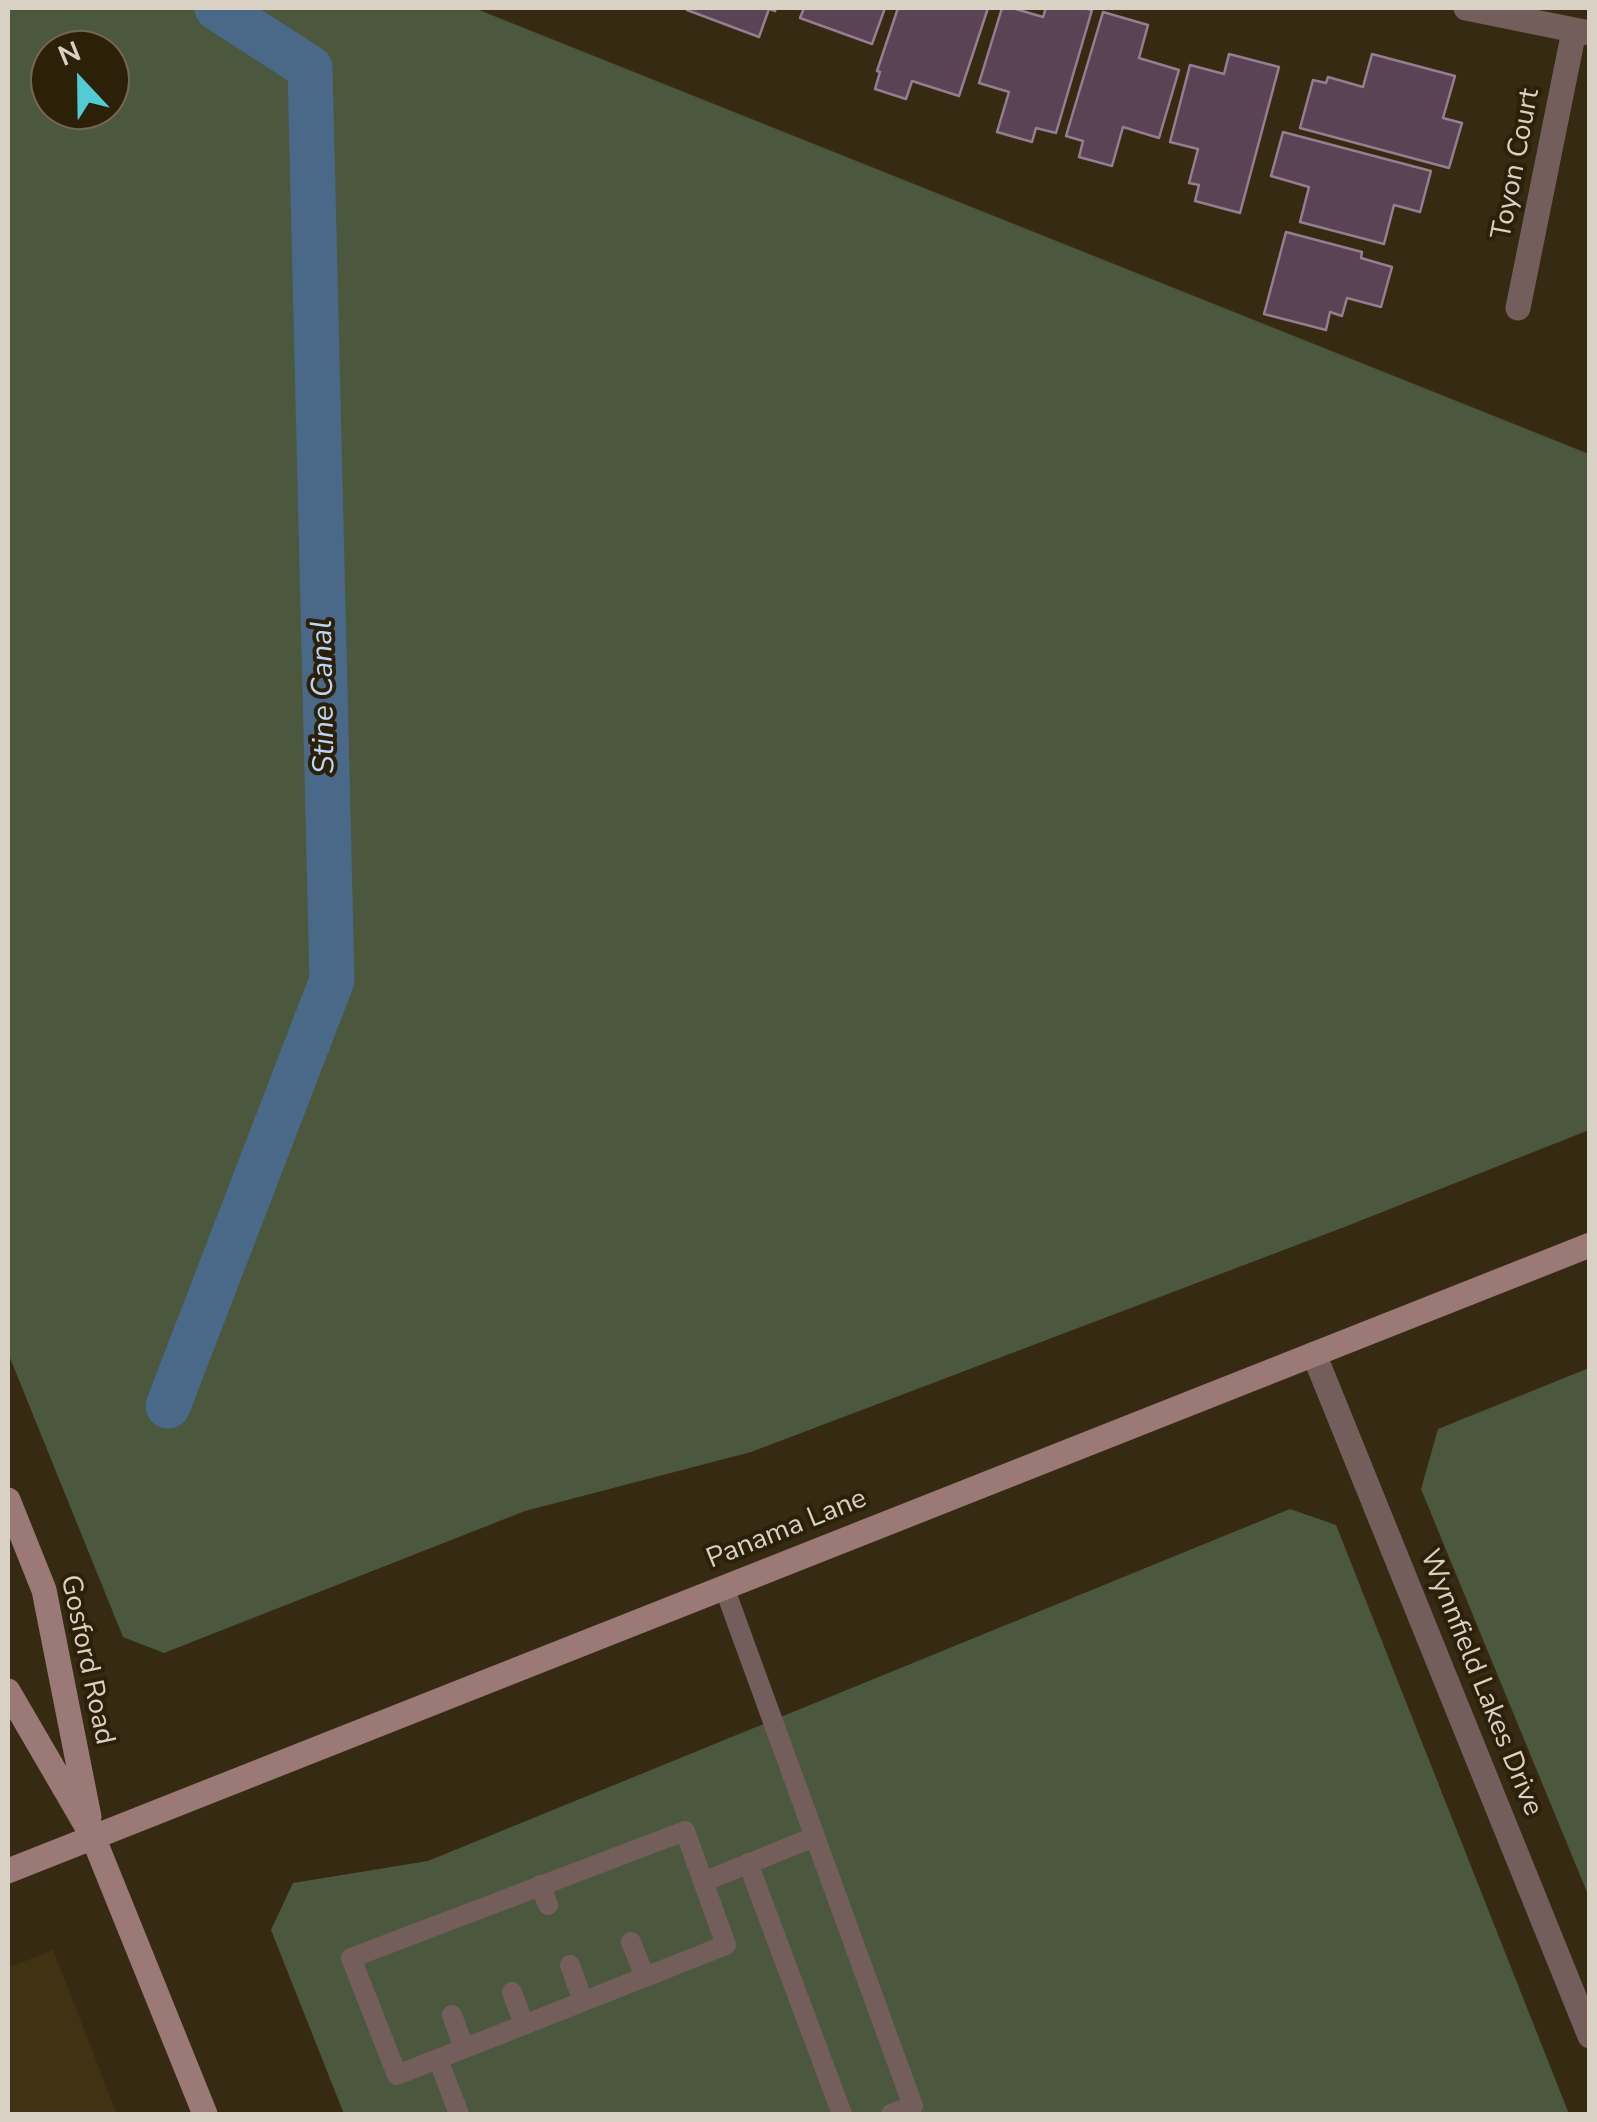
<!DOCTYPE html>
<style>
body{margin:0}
#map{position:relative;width:1597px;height:2122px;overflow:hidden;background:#362a13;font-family:"Nunito Sans",sans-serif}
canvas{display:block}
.frame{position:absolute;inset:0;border:10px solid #d9d1c4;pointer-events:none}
.north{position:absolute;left:30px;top:30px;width:100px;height:100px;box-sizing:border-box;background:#2c2009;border:2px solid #716754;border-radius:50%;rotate:338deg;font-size:28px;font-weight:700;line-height:40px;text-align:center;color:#d9d1c4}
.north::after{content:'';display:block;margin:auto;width:35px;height:45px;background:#51ccd2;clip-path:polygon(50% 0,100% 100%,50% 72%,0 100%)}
</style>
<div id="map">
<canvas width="1597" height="2122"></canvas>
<div class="frame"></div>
<div class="north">N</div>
</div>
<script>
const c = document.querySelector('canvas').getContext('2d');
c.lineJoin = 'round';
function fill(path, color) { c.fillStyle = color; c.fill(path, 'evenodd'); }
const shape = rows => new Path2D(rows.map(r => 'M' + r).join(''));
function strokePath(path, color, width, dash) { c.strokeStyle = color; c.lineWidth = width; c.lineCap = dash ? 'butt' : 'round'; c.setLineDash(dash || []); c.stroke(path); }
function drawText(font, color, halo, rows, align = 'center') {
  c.font = font + ' "Nunito Sans",sans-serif'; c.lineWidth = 8; c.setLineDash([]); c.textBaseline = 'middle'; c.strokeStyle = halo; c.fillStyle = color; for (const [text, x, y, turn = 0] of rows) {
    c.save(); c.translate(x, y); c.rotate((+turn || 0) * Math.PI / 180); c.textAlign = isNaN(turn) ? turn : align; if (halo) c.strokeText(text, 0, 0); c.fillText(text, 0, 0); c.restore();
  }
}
fill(shape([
 [53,1950,117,2114,8,2114,8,1968]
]), '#423214');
fill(shape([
 [8,8,474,8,1589,454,1589,1130,1347,1226,751,1452,525,1511,164,1653,123,1637,8,1353],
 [50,50,110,50,110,110,50,110],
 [1589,1368,1589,1897,1421,1489,1438,1429],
 [1290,1509,1336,1525,1569,2114,344,2114,271,1930,293,1883,428,1861]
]), '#4c583e');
strokePath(shape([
 [168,1406,332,980,310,68,217,8]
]), '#4a6989', 45);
const building = shape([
 [688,8,776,8,775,11,769,9,759,37,687,10,688,8],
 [804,8,885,8,872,44,800,18,804,8],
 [898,8,988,8,959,96,912,81,906,99,875,89,880,72,877,71,898,8],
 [1002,8,1012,8,1043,17,1046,8,1083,8,1092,10,1056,133,1036,128,1032,142,997,132,1009,92,979,83,1002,8],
 [1103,12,1148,25,1139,58,1179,70,1159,138,1123,127,1112,166,1079,157,1083,141,1066,136,1103,12],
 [1229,54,1279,67,1240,213,1195,201,1199,185,1189,183,1198,149,1170,142,1190,65,1224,74,1229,54],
 [1372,54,1455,76,1443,118,1462,123,1449,168,1300,128,1313,80,1326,83,1328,77,1363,87,1372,54],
 [1283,132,1431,171,1420,212,1394,205,1384,244,1300,222,1309,187,1271,176,1283,132],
 [1286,232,1362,252,1361,258,1392,267,1381,307,1347,298,1342,316,1330,312,1326,330,1264,314,1286,232]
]);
fill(building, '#594354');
strokePath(building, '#967d90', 2.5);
strokePath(shape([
 [724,1587,913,2106,891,2114],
 [685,1831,726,1945,397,2075,351,1958,685,1831],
 [748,1863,842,2114],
 [703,1882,814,1837],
 [540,1885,548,1905],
 [631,1942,645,1977],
 [570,1965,583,2001],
 [512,1992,524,2025],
 [452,2015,464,2048],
 [438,2059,459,2114]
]), '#735e5b', 20);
strokePath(shape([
 [1466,8,1589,33],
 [1518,308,1574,31],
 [1314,1354,1590,2036]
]), '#735e5b', 25);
strokePath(shape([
 [8,1500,44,1590,89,1817],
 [8,1691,93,1837,205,2114],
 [8,1871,1590,1245]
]), '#9b7976', 25);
drawText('28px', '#d9d1c4', '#2c2009', [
 ["Toyon Court",1517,164,-79],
 ["Panama Lane",787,1530,-22],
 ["Gosford Road",86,1660,78],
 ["Wynnfield Lakes Drive",1480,1683,68]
]);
drawText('italic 30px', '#b9d7f8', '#2c2009', [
 ["Stine Canal",325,697,-91]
]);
</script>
